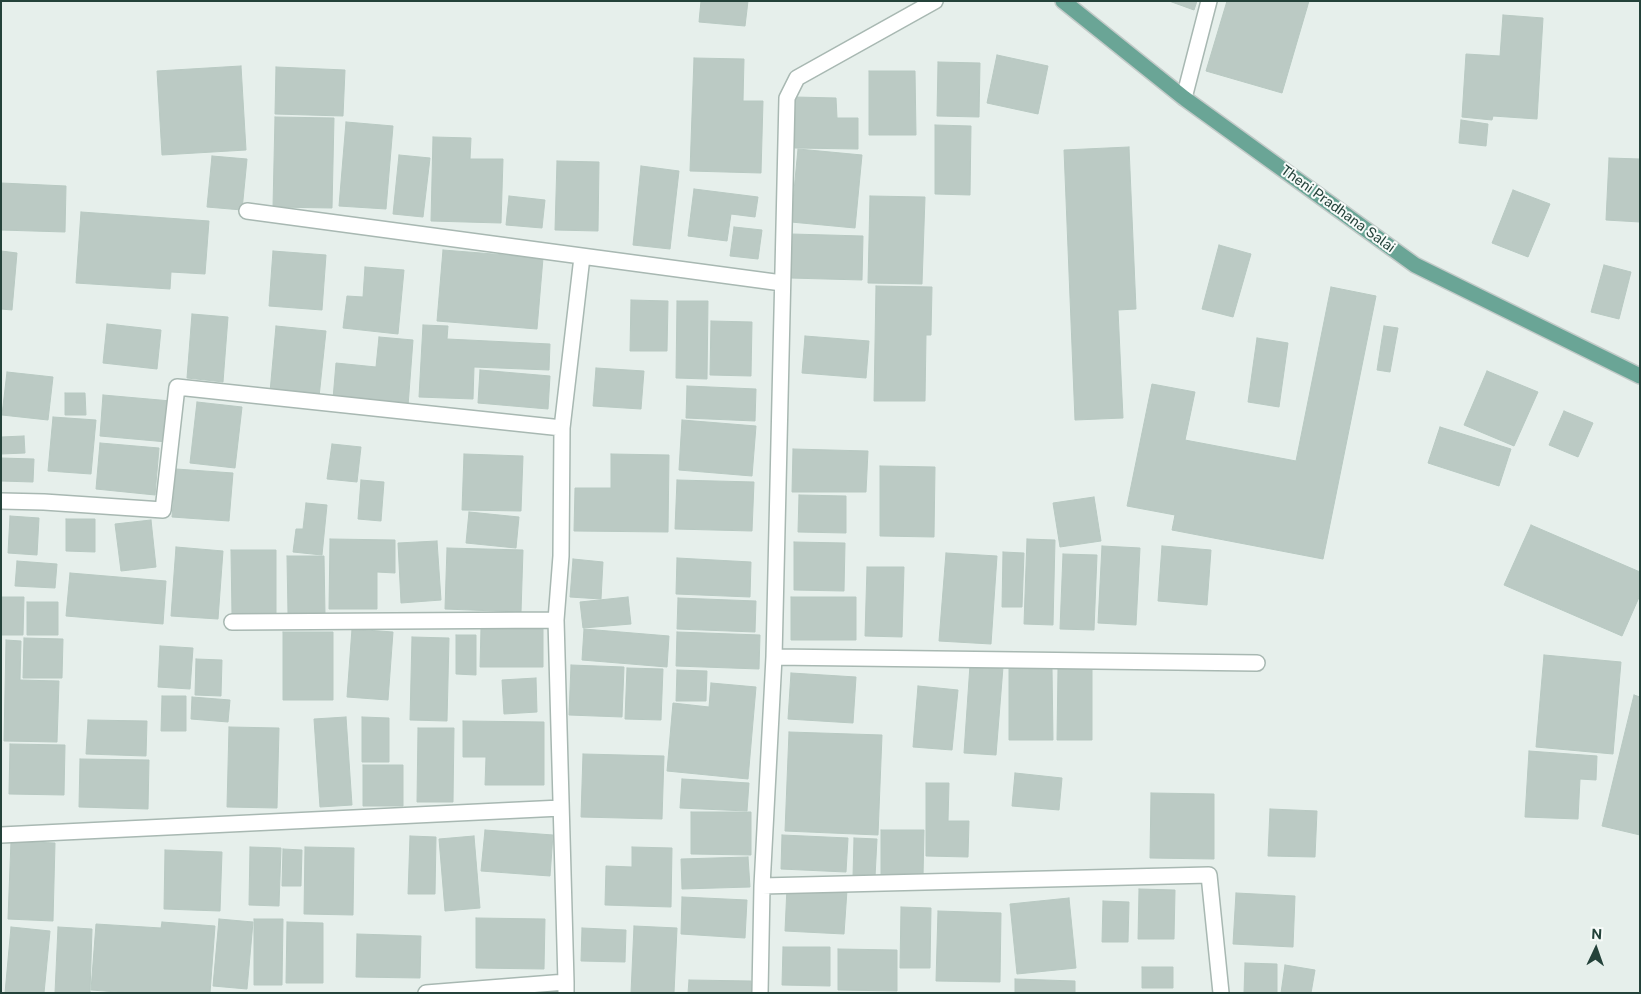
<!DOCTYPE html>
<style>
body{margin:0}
#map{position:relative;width:1641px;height:994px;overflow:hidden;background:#e6efeb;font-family:"Public Sans",sans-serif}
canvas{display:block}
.frame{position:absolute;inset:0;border:2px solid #24423a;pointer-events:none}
.north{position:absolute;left:1571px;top:924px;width:50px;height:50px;-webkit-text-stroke:4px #f7fbf9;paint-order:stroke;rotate:3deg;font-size:14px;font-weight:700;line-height:20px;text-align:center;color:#24423a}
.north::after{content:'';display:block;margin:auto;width:18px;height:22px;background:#24423a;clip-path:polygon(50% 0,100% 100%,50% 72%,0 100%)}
</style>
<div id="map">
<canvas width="1641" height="994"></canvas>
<div class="frame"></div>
<div class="north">N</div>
</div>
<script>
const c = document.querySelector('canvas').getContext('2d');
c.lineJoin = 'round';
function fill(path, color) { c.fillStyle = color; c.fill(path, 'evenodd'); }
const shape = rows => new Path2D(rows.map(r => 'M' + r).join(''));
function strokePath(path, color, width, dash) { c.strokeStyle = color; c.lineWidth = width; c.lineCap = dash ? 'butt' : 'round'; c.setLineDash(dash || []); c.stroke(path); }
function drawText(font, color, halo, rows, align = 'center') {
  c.font = font + ' "Public Sans",sans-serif'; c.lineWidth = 4; c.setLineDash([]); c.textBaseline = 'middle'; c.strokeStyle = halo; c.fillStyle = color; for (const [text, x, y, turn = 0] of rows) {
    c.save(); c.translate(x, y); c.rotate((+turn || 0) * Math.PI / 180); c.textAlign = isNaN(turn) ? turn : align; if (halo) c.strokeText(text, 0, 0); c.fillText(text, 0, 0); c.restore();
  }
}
const building = shape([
 [701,1,748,1,745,26,699,22,701,1],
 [1169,1,1197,1,1194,10,1169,1],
 [1227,1,1309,1,1282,93,1206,71,1227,1],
 [1503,15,1543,18,1537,119,1493,116,1492,120,1462,117,1466,54,1500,56,1503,15],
 [997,55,1048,66,1038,114,987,103,997,55],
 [694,58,744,59,743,101,763,101,761,173,690,171,694,58],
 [938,62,980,63,979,117,937,116,938,62],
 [241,66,246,150,162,155,157,71,241,66],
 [276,67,345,70,343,116,275,114,276,67],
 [869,71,915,71,916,135,869,135,869,71],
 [795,97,836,98,837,118,858,118,858,149,795,148,795,97],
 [275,117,334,118,332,208,273,207,275,117],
 [1461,120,1488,124,1486,146,1459,143,1461,120],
 [346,122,393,126,386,209,339,206,346,122],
 [935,125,971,126,970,195,935,194,935,125],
 [433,137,471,138,470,159,503,159,501,223,431,221,433,137],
 [1129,147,1136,309,1118,310,1123,418,1075,420,1064,150,1129,147],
 [798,149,862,155,855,228,791,222,798,149],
 [399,155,430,158,423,217,393,214,399,155],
 [212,156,247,159,242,210,207,207,212,156],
 [1609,158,1640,159,1640,222,1606,220,1609,158],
 [557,161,599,162,598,231,555,230,557,161],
 [641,166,679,171,670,249,633,245,641,166],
 [1,183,66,186,65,232,1,230,1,183],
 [694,189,758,197,755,217,731,214,727,241,688,236,694,189],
 [1513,190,1550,204,1528,257,1492,243,1513,190],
 [509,196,545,200,542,228,506,225,509,196],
 [870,196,925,197,922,284,868,283,870,196],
 [81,212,209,221,205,274,171,272,170,289,76,283,81,212],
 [734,227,762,230,758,259,730,256,734,227],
 [791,234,863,236,862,280,790,278,791,234],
 [1219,245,1251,254,1233,317,1202,309,1219,245],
 [443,250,543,258,537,329,437,321,443,250],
 [1,251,17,253,12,310,1,309,1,251],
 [273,251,326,255,322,310,269,306,273,251],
 [1604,265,1631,272,1619,319,1591,312,1604,265],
 [365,267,404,270,398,334,343,328,347,296,363,297,365,267],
 [876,286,932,287,931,335,926,335,925,401,874,401,876,286],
 [1331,287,1376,296,1323,559,1172,530,1175,515,1127,506,1152,384,1195,392,1185,440,1296,461,1331,287],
 [631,300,668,301,667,351,630,351,631,300],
 [677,301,708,301,707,379,676,378,677,301],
 [192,314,228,317,223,382,187,378,192,314],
 [711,321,752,322,751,376,710,375,711,321],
 [107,324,161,330,157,369,103,363,107,324],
 [423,325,448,326,447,339,550,344,549,370,474,367,473,399,419,397,423,325],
 [276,326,326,331,319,397,270,392,276,326],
 [1384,326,1398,328,1390,372,1377,370,1384,326],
 [805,336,869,341,866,378,802,373,805,336],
 [379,337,413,340,408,406,333,399,336,363,376,367,379,337],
 [1257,338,1288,343,1279,407,1248,402,1257,338],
 [596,368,644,371,641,409,593,406,596,368],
 [480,370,550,376,548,409,478,403,480,370],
 [1487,371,1538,392,1514,446,1464,425,1487,371],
 [7,372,53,377,48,420,2,415,7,372],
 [687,386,756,389,755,421,686,418,687,386],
 [65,393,85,393,86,415,65,415,65,393],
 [103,395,171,401,167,442,100,436,103,395],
 [197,402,242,407,235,468,190,463,197,402],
 [1564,411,1593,423,1578,457,1549,445,1564,411],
 [53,417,96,420,91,474,48,471,53,417],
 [682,420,756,426,752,476,679,470,682,420],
 [1440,427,1511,449,1499,486,1428,463,1440,427],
 [24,436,25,453,1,454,1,437,24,436],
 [100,443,159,448,155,495,96,489,100,443],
 [332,444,361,447,357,482,327,479,332,444],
 [793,449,868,451,866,492,792,492,793,449],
 [464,454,523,456,521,511,462,510,464,454],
 [611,454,669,455,668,532,574,531,575,488,611,488,611,454],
 [1,458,34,459,33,482,1,481,1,458],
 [880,466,935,467,934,537,880,536,880,466],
 [176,469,233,473,229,521,172,517,176,469],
 [361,480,384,482,381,521,358,519,361,480],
 [677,480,754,482,752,531,675,529,677,480],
 [799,495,846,496,846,533,798,532,799,495],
 [1094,497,1101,541,1060,547,1053,503,1094,497],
 [306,503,327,505,322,555,293,552,296,529,303,529,306,503],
 [469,512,519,517,516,548,466,543,469,512],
 [10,516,39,518,37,555,8,553,10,516],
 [66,519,95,519,95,552,66,551,66,519],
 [151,520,156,567,121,571,115,524,151,520],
 [1531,525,1640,572,1640,595,1622,636,1504,585,1531,525],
 [330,539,395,540,395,573,377,572,377,609,329,609,330,539],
 [1027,539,1055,540,1053,625,1024,624,1027,539],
 [437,541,441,600,401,603,398,543,437,541],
 [794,542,845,543,844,591,794,590,794,542],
 [1102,546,1140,548,1136,625,1098,623,1102,546],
 [1162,546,1211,550,1207,605,1158,601,1162,546],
 [176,547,223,551,218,619,171,616,176,547],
 [447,548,523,550,521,612,445,609,447,548],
 [231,550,276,550,276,615,232,615,231,550],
 [1003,552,1024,553,1022,607,1002,607,1003,552],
 [946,553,997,556,991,644,939,641,946,553],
 [1063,554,1097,555,1094,630,1060,629,1063,554],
 [287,556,324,556,325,614,288,614,287,556],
 [677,558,751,562,750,597,676,594,677,558],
 [573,559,603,562,601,599,570,597,573,559],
 [17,561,57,564,55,588,15,586,17,561],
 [867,567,904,567,902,637,865,636,867,567],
 [70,573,166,581,163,624,66,616,70,573],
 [1,597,24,597,23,635,1,635,1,597],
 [628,597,631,624,583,628,580,602,628,597],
 [791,597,856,597,856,640,791,640,791,597],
 [678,598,756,601,755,632,677,629,678,598],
 [27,602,58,602,58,635,27,635,27,602],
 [481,628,543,629,543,667,480,667,481,628],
 [352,629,393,632,388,700,347,697,352,629],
 [584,629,669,636,667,667,582,660,584,629],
 [283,632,333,632,333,700,283,700,283,632],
 [677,632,760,635,759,669,676,666,677,632],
 [456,635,476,635,476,675,456,674,456,635],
 [412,637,449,638,447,721,410,720,412,637],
 [24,638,63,639,62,678,23,678,24,638],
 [6,640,21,641,20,680,59,681,57,742,4,741,6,640],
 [160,646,193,648,190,689,158,687,160,646],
 [1544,655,1621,662,1613,754,1536,747,1544,655],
 [196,659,222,660,221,696,195,695,196,659],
 [571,665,624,667,622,717,569,715,571,665],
 [970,665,1003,667,996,755,964,753,970,665],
 [1009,667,1052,668,1053,740,1009,740,1009,667],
 [627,668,663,669,661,720,625,719,627,668],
 [1058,669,1092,669,1092,740,1057,740,1058,669],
 [677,670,707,671,706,701,676,701,677,670],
 [791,673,856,677,853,723,788,719,791,673],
 [536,678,537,712,504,714,502,680,536,678],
 [711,683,756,687,748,779,667,771,673,703,709,707,711,683],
 [918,686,958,690,952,750,913,747,918,686],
 [1634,695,1640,697,1640,835,1602,826,1634,695],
 [162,696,186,696,186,731,161,731,162,696],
 [192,697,230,700,228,722,191,719,192,697],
 [346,717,352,805,320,807,314,719,346,717],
 [362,717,389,718,389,762,362,762,362,717],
 [88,720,147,721,146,756,86,754,88,720],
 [463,721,544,722,544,785,485,785,486,757,463,757,463,721],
 [229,727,279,728,277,808,227,807,229,727],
 [418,728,454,728,453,802,417,802,418,728],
 [789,732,882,735,878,835,785,831,789,732],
 [10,744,65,745,64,795,9,794,10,744],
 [1529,751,1597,756,1596,780,1580,779,1578,819,1525,817,1529,751],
 [583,754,664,756,662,819,581,817,583,754],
 [80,759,149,760,148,809,79,807,80,759],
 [363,765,403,765,403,806,363,806,363,765],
 [1015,773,1062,778,1059,810,1012,806,1015,773],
 [682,779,749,783,747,811,680,808,682,779],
 [926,783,949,783,948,821,969,821,968,857,926,856,926,783],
 [1151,793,1214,794,1214,859,1150,858,1151,793],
 [1270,809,1317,811,1315,857,1268,856,1270,809],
 [691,812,751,812,751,855,691,854,691,812],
 [485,830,553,835,550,876,481,871,485,830],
 [881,830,924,830,923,877,881,876,881,830],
 [782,835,848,838,846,872,781,869,782,835],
 [410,836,436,837,435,894,408,894,410,836],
 [474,836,480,908,445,911,439,839,474,836],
 [854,838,877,839,875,877,853,877,854,838],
 [11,841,55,843,53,921,8,919,11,841],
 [250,847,281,848,279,906,249,905,250,847],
 [305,847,354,848,353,915,304,914,305,847],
 [632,847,672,848,671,907,605,905,606,866,632,867,632,847],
 [283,849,302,850,301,886,282,886,283,849],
 [165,850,222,852,220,911,164,909,165,850],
 [748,857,750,887,682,889,681,859,748,857],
 [787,887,847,890,844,934,785,931,787,887],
 [1139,889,1175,890,1174,939,1138,939,1139,889],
 [1236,893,1295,896,1293,947,1233,944,1236,893],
 [682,897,747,900,745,938,681,934,682,897],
 [1069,898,1076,968,1017,974,1010,904,1069,898],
 [1103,901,1129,902,1128,942,1102,942,1103,901],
 [901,907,931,908,930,968,900,968,901,907],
 [938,911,1001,913,1000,982,936,981,938,911],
 [476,918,545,919,544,969,476,968,476,918],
 [219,919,253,922,247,989,213,986,219,919],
 [254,919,283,919,282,985,254,985,254,919],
 [162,922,215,926,210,993,131,993,91,990,96,924,161,928,162,922],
 [287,922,323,923,323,983,286,983,287,922],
 [634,926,677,928,674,993,631,993,634,926],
 [11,927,50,931,44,993,5,993,11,927],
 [58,927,92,929,90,993,55,993,58,927],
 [582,928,626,930,625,962,581,961,582,928],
 [357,934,421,936,420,978,356,977,357,934],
 [783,947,830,947,830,986,782,985,783,947],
 [838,949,897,950,897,991,838,990,838,949],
 [1245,963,1277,964,1277,993,1244,993,1245,963],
 [1285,965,1315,970,1311,993,1281,993,1285,965],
 [1142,967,1173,967,1173,988,1142,988,1142,967],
 [1015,979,1075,981,1075,993,1015,993,1015,979],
 [689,980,751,981,751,993,688,993,689,980]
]);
fill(building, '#bbcac4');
strokePath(building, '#b8c9c2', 1);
const minor = shape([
 [935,1,797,78,787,98,774,657,762,886,1209,875,1221,993],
 [1184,98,1209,1],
 [247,211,782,283],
 [1,501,44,502,163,510,177,387,562,428],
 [232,622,556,620],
 [774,657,1257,663],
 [1,835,561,808],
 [566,982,556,620,561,556,562,428,582,257],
 [426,993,566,982,566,993],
 [760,993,762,886]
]);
const major = shape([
 [1063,1,1184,98,1415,265,1640,376]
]);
strokePath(minor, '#a8b8b2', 18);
strokePath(major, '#c2cac8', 18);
strokePath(minor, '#fff', 15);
strokePath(major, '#6aa596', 15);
drawText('14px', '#24423a', '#f7fbf9', [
 ["Theni Pradhana Salai",1338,209,36]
]);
</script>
